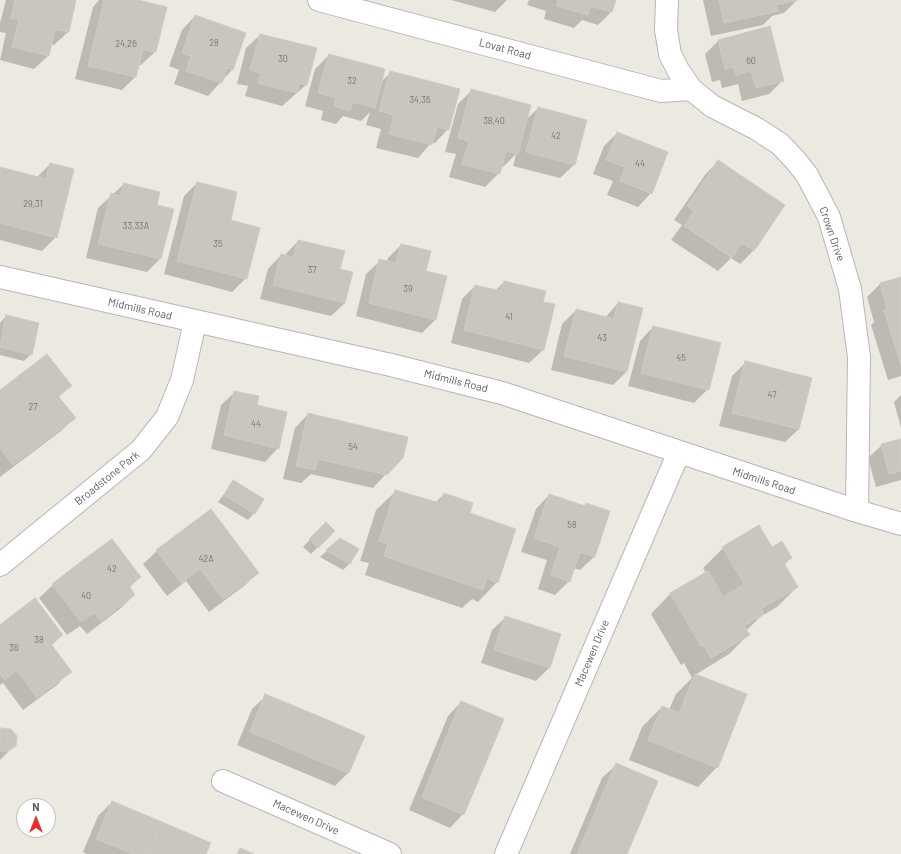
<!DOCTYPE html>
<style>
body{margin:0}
#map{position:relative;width:901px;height:854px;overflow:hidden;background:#ece9e0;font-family:Barlow,sans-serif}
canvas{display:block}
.north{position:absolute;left:16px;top:798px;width:40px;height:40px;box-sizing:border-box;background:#fff;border:1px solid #bdbec0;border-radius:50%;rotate:0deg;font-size:11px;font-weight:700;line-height:16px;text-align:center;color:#595d61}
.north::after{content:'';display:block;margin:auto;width:14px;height:18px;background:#ea2e28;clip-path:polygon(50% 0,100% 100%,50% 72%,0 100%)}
</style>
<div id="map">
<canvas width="901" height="854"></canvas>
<div class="north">N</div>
</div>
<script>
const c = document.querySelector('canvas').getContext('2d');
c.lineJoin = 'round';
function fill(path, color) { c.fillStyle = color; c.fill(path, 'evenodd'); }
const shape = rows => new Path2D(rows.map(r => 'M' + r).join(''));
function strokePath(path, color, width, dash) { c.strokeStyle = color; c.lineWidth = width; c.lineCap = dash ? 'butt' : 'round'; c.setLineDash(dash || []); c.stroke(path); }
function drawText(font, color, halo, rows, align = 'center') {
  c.font = font + ' Barlow,sans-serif'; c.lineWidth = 3; c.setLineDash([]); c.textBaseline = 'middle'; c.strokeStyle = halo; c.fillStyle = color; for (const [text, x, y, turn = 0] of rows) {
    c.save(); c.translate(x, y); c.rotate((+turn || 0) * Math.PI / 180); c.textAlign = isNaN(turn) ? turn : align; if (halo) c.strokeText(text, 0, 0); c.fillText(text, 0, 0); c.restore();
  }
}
fill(shape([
 [6,0,75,0,68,32,54,45,51,44,48,56,34,69,0,60,6,33,0,32,0,23],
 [99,0,134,0,155,52,141,65,138,65,135,77,122,90,75,79,93,7],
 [451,0,507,0,495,12],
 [529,0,615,0,612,11,598,25,582,20,574,28,544,19,546,11,527,5],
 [703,0,797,0,784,13,772,16,763,25,711,36],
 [195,16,245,33,232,70,208,96,174,84,179,70,169,66,182,30],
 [260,35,306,85,282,106,245,96,248,86,237,84,246,48],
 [718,41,783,80,769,94,742,101,738,84,722,88,720,80,712,82,705,54],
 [329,55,381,82,391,72,448,129,435,143,432,142,418,158,376,148,381,129,366,125,370,112,361,121,343,116,336,124,321,120,323,111,305,106,315,69],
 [472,90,525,121,538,108,586,121,574,165,560,178,513,166,516,154,503,167,501,166,499,173,485,187,449,177,456,154,445,152,458,104],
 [617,133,651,193,638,207,607,195,613,181,593,174,604,146],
 [718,161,784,206,753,251,740,264,731,258,718,271,671,240,682,225,674,220,705,175],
 [50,164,56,237,42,251,0,240,0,168,37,177],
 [197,183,229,221,246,278,232,292,164,274,184,196],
 [124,184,156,206,173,209,160,259,147,272,86,258,98,208],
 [298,241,345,303,331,316,260,299,268,269,281,255,284,256],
 [401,245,425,272,436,319,422,333,356,316,366,274,380,261,387,262,388,258],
 [901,278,901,376,888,380,871,325,874,322,867,297,880,284],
 [504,282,542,302,543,350,529,363,451,343,462,299,475,286,495,291],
 [618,303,626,372,613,385,551,370,562,324,576,310,605,318],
 [6,316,31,354,24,361,0,355,0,323],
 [653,327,708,389,694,403,628,386,640,341],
 [746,362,811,378,799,429,785,442,719,426,732,376],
 [70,386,59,397,74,418,61,431,0,477,0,391],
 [235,392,256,406,278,448,265,462,211,449,221,405],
 [901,395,901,428,894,402],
 [308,414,386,474,373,488,311,474,301,483,283,479,295,428],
 [901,440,901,480,876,487,868,458,882,445],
 [233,482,254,513,248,520,218,502],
 [396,491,435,503,444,494,468,514,497,582,478,602,472,599,462,608,365,575,369,563,360,561,376,510],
 [549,495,583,506,586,504,609,511,594,557,580,570,573,568,569,581,555,595,538,589,547,560,521,552,536,509],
 [326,523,334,531,311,554,303,547],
 [759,526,772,548,791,558,784,565,797,587,777,607,760,617,746,631,748,635,729,654,695,675,745,695,717,767,698,787,629,760,642,727,662,707,669,710,676,694,692,678,684,663,681,665,651,614,670,594,706,573,703,568,723,548],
 [340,539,350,563,343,570,320,557],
 [157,551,258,573,244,586,209,612,186,581,167,596,143,564],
 [140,577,129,588,134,595,121,608,87,634,80,626,67,635,39,598,53,585],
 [506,617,549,668,536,681,481,663,492,630],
 [0,626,62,635,51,646,70,671,57,685,23,710,3,683,0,685],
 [266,696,348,773,335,786,237,745,252,709],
 [461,702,463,814,450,828,409,810,448,716],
 [1,729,15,745,0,760,0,730],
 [616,765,625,854,570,854,602,778],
 [112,802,205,854,87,854,83,852,98,816]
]), '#0003');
const building = shape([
 [15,0,76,0,69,32,55,29,49,56,12,47,19,20,11,18,15,0],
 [104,0,138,0,167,7,156,52,143,50,136,77,88,66,104,0],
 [558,0,616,0,612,12,591,6,588,15,557,6,558,0],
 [719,0,798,0,776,5,778,11,724,23,719,0],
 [195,15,246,33,233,70,227,68,222,83,186,71,191,56,182,53,195,15],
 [770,26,784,81,756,88,751,71,736,75,733,67,725,69,718,40,770,26],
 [260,34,317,48,307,85,299,83,297,93,258,83,261,73,250,70,260,34],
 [329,54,385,69,375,108,353,102,350,111,334,106,336,98,318,93,329,54],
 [390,71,460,89,449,130,437,127,432,145,389,134,394,115,379,111,390,71],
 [471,89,531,105,518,154,506,151,500,174,462,164,469,141,458,138,471,89],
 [538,107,587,120,575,165,526,152,538,107],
 [617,132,668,152,652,194,620,181,625,167,606,160,617,132],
 [718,160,785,205,754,251,742,243,732,258,684,226,694,211,687,206,718,160],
 [50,163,74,169,57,238,0,223,0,167,46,179,50,163],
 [197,182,237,192,231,220,260,228,247,279,177,261,197,182],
 [124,183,160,192,157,205,174,209,161,259,98,244,111,193,121,196,124,183],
 [298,240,345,251,340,269,353,272,345,303,273,285,281,254,293,257,298,240],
 [401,244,431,251,426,271,447,276,436,320,369,303,379,259,396,263,401,244],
 [901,277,901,366,884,310,887,309,880,283,901,277],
 [504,281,546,291,543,302,555,304,544,350,464,330,475,285,501,291,504,281],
 [618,302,643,308,627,372,564,356,576,309,614,319,618,302],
 [6,315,39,323,32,355,0,347,6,315],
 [653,326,721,343,709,390,641,373,653,326],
 [47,354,72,386,58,396,76,418,13,465,0,448,0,390,47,354],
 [745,361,812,378,799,429,732,413,745,361],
 [234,391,259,396,257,405,287,412,279,449,224,435,234,391],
 [308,413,408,437,403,458,387,475,318,459,315,470,296,466,308,413],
 [901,439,901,471,889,474,881,444,901,439],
 [233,480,264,499,255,514,224,495,233,480],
 [395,490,440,503,444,493,473,503,470,513,516,529,498,583,487,578,483,590,384,556,388,544,379,541,395,490],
 [549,494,585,506,586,503,610,511,595,557,580,552,570,582,551,575,560,547,534,538,549,494],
 [211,509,259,573,223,599,200,569,181,583,156,550,211,509],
 [326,522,335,531,318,548,309,539,326,522],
 [759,525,772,547,782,541,792,558,784,563,798,587,761,609,764,614,744,626,750,635,711,658,703,645,701,646,670,593,708,571,723,597,744,584,722,547,759,525],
 [340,538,359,549,350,564,326,550,340,538],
 [112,539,141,577,129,586,135,595,119,607,83,560,112,539],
 [83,560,119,607,101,621,94,613,81,622,52,584,83,560],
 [35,598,63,635,51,644,72,672,55,684,6,620,35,598],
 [505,616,561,634,550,668,494,650,505,616],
 [6,620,55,684,37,698,17,670,5,680,0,674,0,625,6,620],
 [695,674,747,694,718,768,648,740,662,706,679,713,695,674],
 [265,694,316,715,300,753,250,732,265,694],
 [461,701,504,719,484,767,441,750,461,701],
 [316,715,365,736,349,773,300,753,316,715],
 [1,728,11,729,17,736,16,746,8,751,0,751,1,728],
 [441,750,484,767,464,815,422,797,441,750],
 [616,763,658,781,627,854,577,854,616,763],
 [112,801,162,822,149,854,133,854,96,839,112,801],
 [162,822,211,843,206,854,149,854,162,822],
 [240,848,254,854,237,854,240,848]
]);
fill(building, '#c9c5bf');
strokePath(building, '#d1cabe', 1);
const minor = shape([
 [319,0,661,91,691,89],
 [667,0,666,30,670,54,678,70,691,89,712,106,757,129,780,144,796,161,807,175,829,217,850,289,859,357,857,511],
 [0,277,391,365,502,393,857,511,901,524],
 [0,565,141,450,167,417,182,380,195,322],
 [223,781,390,854],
 [506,854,679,452]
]);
strokePath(minor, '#b3b7bb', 24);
strokePath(minor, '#fff', 22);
drawText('9px', '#757778', null, [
 ["28",214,43],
 ["24,26",126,44],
 ["30",283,59],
 ["60",751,61],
 ["32",352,81],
 ["34,36",420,100],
 ["38,40",494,121],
 ["42",556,136],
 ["44",640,164],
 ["29,31",33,204],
 ["33,33A",136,226],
 ["35",218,244],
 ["37",312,270],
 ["39",408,289],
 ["41",509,317],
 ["43",602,338],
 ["45",681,358],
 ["47",772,395],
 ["27",33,407],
 ["44",256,424],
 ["54",353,447],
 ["58",572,525],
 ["42A",206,559],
 ["42",112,569],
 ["40",86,596],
 ["38",39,640],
 ["36",14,648]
]);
drawText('11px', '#595d61', '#fff', [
 ["Lovat Road",505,49,15],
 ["Crown Drive",832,234,71],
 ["Midmills Road",140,309,13],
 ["Midmills Road",456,381,14],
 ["Broadstone Park",107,478,-39],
 ["Midmills Road",764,481,18],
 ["Macewen Drive",592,653,-67],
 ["Macewen Drive",306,817,24]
]);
</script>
